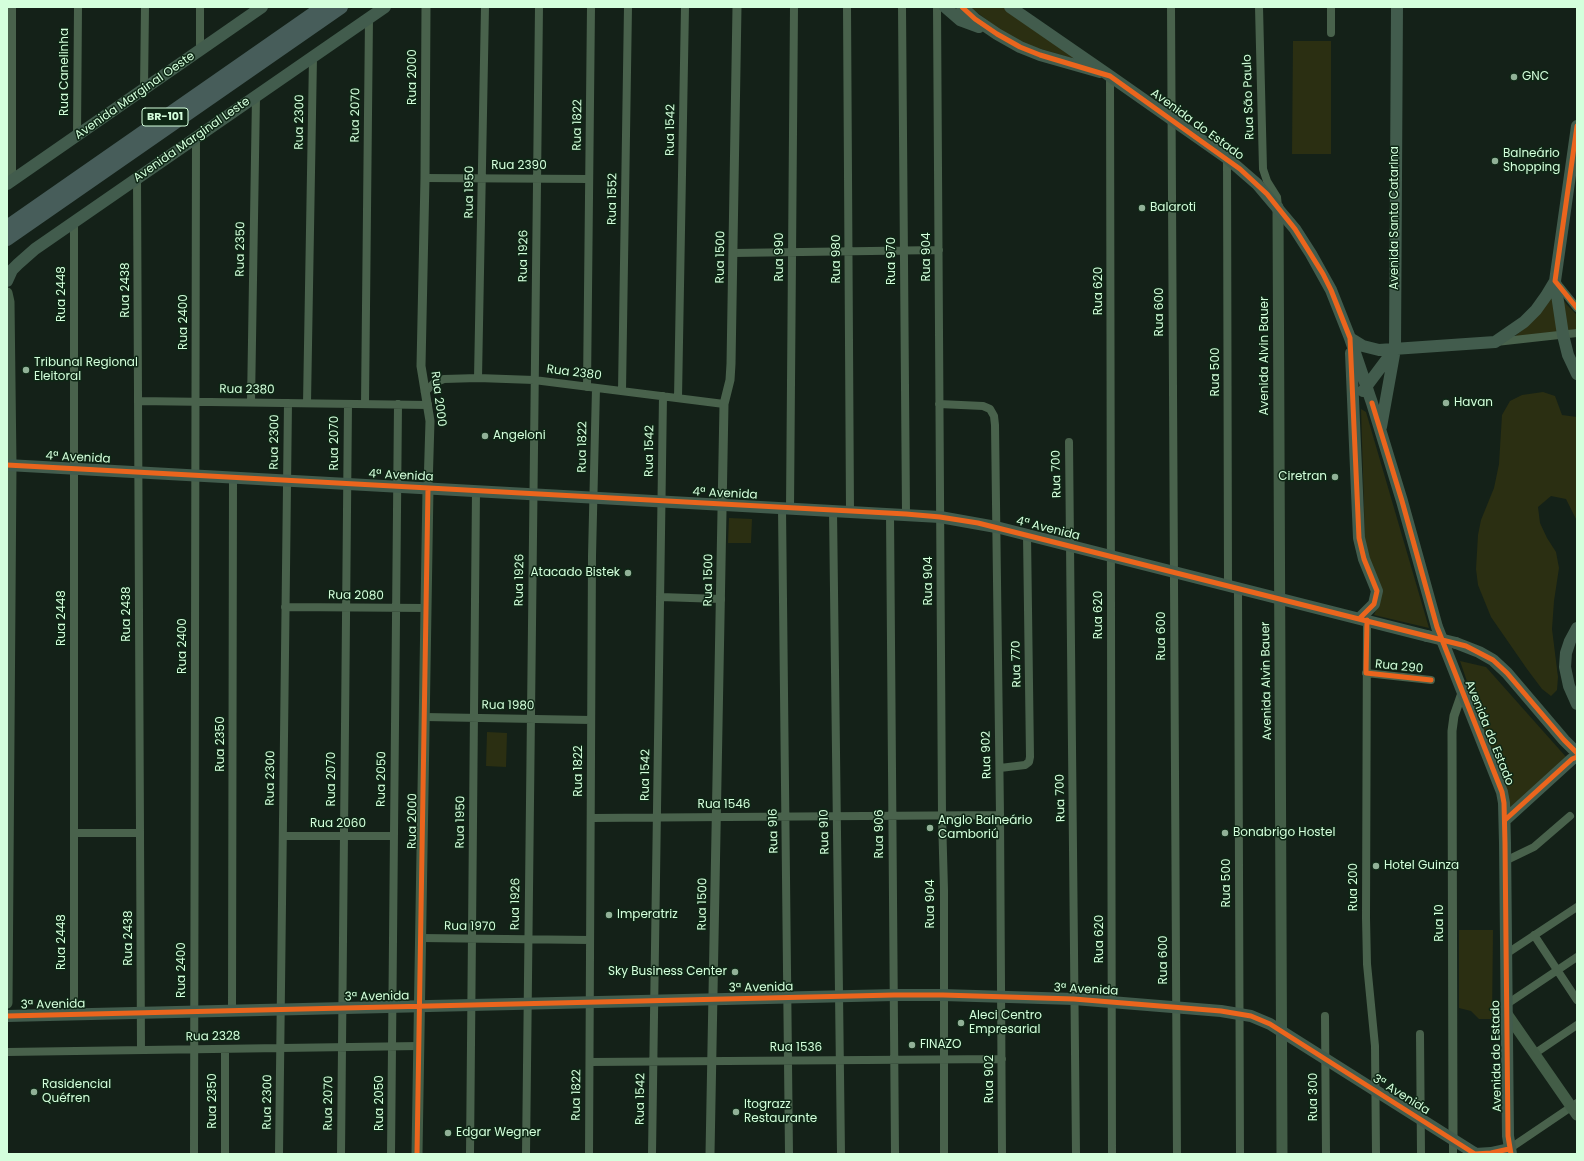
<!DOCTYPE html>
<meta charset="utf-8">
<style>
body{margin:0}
#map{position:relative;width:1584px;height:1161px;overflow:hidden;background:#142118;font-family:Poppins,sans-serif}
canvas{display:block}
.frame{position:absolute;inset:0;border:8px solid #d4ffdc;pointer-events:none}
</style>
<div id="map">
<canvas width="1584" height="1161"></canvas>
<div class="frame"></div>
</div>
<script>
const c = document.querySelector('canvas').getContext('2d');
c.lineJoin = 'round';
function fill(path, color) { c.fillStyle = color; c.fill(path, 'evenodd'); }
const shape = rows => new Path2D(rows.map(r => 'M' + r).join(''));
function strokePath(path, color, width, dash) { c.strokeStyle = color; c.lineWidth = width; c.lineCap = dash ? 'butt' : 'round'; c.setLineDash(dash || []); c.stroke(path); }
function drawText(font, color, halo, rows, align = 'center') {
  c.font = font + ' Poppins,sans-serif'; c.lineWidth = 3; c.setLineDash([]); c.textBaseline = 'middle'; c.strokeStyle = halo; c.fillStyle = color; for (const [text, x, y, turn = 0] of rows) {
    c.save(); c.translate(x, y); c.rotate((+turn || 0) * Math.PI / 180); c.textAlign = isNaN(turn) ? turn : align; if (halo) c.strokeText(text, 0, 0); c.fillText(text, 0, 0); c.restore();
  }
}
fill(shape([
 [970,7,1004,7,1079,60,1024,44,1004,33],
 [1293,41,1331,41,1331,154,1292,154],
 [1553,292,1558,332,1514,337,1526,327],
 [1558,292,1567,305,1577,315,1577,329,1565,331],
 [1543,392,1555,396,1562,415,1577,417,1577,521,1566,499,1551,496,1538,507,1540,523,1547,538,1556,552,1559,568,1554,601,1552,629,1558,677,1557,690,1551,696,1542,689,1527,669,1491,617,1478,585,1476,569,1478,535,1481,520,1494,488,1499,464,1502,415,1510,401,1522,395],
 [1361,409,1366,412,1429,628,1374,615,1380,600,1369,562,1365,540],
 [729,518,752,519,751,543,728,543],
 [1460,661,1486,667,1567,758,1511,810],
 [487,732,507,733,506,767,486,766],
 [1459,930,1493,930,1492,1019,1479,1019,1471,1011,1459,1008]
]), '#2b2f12');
strokePath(shape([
 [847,7,850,511],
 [902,7,906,514],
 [937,7,942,816,944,890,944,1154],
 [1171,7,1177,1154],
 [1259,7,1263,169,1267,181,1277,197,1278,207],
 [1331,33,1331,7],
 [200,50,200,7],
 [1110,76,1112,1154],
 [144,89,145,7],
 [77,136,78,7],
 [1227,158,1228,585],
 [137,178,141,1050],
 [425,178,589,179],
 [12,181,12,7],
 [733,253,939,250],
 [1556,282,1577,308],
 [1496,342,1577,333],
 [478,378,485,7],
 [587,387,591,7],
 [622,391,628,7],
 [425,392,434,383,444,379,478,378,534,380,724,404],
 [678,398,685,7],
 [138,401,428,405],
 [251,402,256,96],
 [307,403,313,57],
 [365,404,369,18],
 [939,404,983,406,990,409,994,416,995,425,1000,815,1002,1154],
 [1069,442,1076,1154],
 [782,508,789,1154],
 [790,508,794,7],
 [833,510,841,1154],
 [890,514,895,1154],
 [1238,588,1240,1154],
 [660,597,721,599],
 [285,607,426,608],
 [1367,620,1366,918,1367,964,1375,1046,1376,1154],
 [1366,673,1431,680],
 [425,717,591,720],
 [1000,768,1025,765,1029,762,1030,757,1027,535],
 [592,818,1000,815],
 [74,833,140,833],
 [283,836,394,836],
 [1505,861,1534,847,1570,816],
 [1534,935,1577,1000],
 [421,938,590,940],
 [1506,954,1577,907],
 [1507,1004,1577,957],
 [232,1011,233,477],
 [74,1014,74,222],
 [1325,1016,1326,1154],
 [1420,1034,1421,1154],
 [225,1049,225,1154],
 [7,1052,419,1046],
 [1534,1054,1577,1025],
 [590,1062,1002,1059],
 [1509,1149,1577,1103],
 [194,1154,196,138],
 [279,1154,288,403],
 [341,1154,348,404],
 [391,1154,398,404],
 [470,1154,476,490],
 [526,1154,539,7],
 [589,1154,592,556,596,388],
 [652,1154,663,396],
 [1453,1154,1453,1140]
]), '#49624c', 8);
strokePath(shape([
 [426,7,425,178,421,366,430,421,428,488],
 [1453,1140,1452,731,1454,716,1462,693],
 [710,1154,724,404,730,380,731,364,737,7]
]), '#49624c', 9);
strokePath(shape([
 [1278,207,1282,1154],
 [7,293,9,302,11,465,7,1003],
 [1507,1014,1577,1115],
 [417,1154,428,488]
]), '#435d47', 11);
strokePath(shape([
 [945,7,960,20,979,27],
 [962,7,975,19,997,34,1020,47,1040,55,1100,72],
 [1010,7,1110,76,1227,158,1257,184,1295,229,1311,254,1331,290,1350,338,1372,403,1402,501,1437,627,1502,792,1504,803,1505,843,1508,1136,1511,1154],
 [7,184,262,7],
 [7,281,12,270,18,264,35,249,385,7],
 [1555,281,1563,335,1568,355,1577,374],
 [1350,338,1363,346,1379,350,1495,342,1524,322,1536,310,1546,296,1555,281,1577,126],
 [1351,353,1359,538,1364,559,1377,591,1374,604,1360,618],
 [1363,391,1393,351],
 [1381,427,1395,349,1397,7],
 [7,465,940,517,996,527,1427,636],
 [1577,628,1570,641,1566,653,1565,667,1569,686,1577,704],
 [1456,643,1479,652,1493,660,1507,673,1564,740,1577,753],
 [1505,820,1572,759,1577,757],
 [7,1016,894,995,943,995,1074,999,1221,1011,1251,1016,1270,1024,1476,1154],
 [1475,1154,1491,1153,1509,1149]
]), '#425c4d', 12);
strokePath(shape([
 [7,227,323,7],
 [7,239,341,7]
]), '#475d5a', 14);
strokePath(shape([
 [1427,636,1456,643]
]), '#425c4d', 12);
strokePath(shape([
 [962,7,975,19,997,34,1020,47,1040,55,1110,76,1240,169,1267,194,1295,229,1323,274,1331,290,1350,338,1359,538,1364,559,1377,591,1374,604,1360,618],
 [1577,126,1555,281,1577,308],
 [1372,403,1402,501,1437,627,1502,792,1504,803,1505,843,1508,1136,1511,1154],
 [7,465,906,514,940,517,978,523,1466,646,1493,660,1507,673,1564,740,1577,753],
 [1367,620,1366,673,1431,680],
 [1505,820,1572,759,1577,757],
 [7,1016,894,995,943,995,1074,999,1221,1011,1251,1016,1270,1024,1475,1154,1491,1153,1509,1149],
 [417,1154,428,488]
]), '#eb651d', 5);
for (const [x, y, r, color] of [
 [1514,77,4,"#91b197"],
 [1495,161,4,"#91b197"],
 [1142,208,4,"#91b197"],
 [26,370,4,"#91b197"],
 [1446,403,4,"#91b197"],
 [485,436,4,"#91b197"],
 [1335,477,4,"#91b197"],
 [628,573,4,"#91b197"],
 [930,828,4,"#91b197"],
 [1225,833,4,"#91b197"],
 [1376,866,4,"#91b197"],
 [609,915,4,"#91b197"],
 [735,972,4,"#91b197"],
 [961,1023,4,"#91b197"],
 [912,1045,4,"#91b197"],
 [34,1092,4,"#91b197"],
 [736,1112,4,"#91b197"],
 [448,1133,4,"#91b197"]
]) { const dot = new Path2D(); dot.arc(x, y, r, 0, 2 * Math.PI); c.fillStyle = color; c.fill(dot); strokePath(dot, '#0e2715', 1.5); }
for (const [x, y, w] of [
 [165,117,46]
]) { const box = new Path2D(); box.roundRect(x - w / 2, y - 9, w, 18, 3); c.fillStyle = '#0e2715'; c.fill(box); strokePath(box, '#d4ffdc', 1); }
drawText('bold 11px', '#d4ffdc', null, [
 ["BR-101",165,117]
]);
drawText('12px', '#d4ffdc', '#0e2715', [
 ["Rua Canelinha",65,72,-90],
 ["Rua 2000",413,77,-90],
 ["Avenida Marginal Oeste",135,96,-35],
 ["Rua São Paulo",1249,97,-92],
 ["Rua 2070",356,115,-89],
 ["Rua 2300",300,122,-89],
 ["Rua 1822",578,125,-89],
 ["Avenida do Estado",1197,125,36],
 ["Rua 1542",671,130,-89],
 ["Avenida Marginal Leste",192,140,-35],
 ["Rua 2390",519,166],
 ["Rua 1950",470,192,-89],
 ["Rua 1552",613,199,-89],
 ["Avenida Santa Catarina",1395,218,-90],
 ["Rua 2350",241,249,-89],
 ["Rua 1926",524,256,-89],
 ["Rua 1500",721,257,-89],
 ["Rua 990",780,257,-90],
 ["Rua 904",927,257,-90],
 ["Rua 980",837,259,-90],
 ["Rua 970",892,261,-90],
 ["Rua 2438",126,290,-90],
 ["Rua 620",1099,291,-90],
 ["Rua 2448",62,294,-90],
 ["Rua 600",1160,312,-90],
 ["Rua 2400",184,322,-90],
 ["Avenida Alvin Bauer",1265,356,-90],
 ["Rua 500",1216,372,-90],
 ["Rua 2380",574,373,7],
 ["Rua 2380",247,390,1],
 ["Rua 2000",438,399,83],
 ["Rua 2300",275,442,-89],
 ["Rua 2070",335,443,-90],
 ["Rua 1822",583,447,-89],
 ["Rua 1542",650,451,-89],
 ["4ª Avenida",78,458,3],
 ["Rua 700",1057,474,-91],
 ["4ª Avenida",401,476,3],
 ["4ª Avenida",725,494,3],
 ["4ª Avenida",1048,529,14],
 ["Rua 1926",520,580,-89],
 ["Rua 1500",709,580,-89],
 ["Rua 904",929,581,-90],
 ["Rua 2080",356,596,1],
 ["Rua 2438",127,614,-90],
 ["Rua 620",1099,615,-90],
 ["Rua 2448",62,618,-90],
 ["Rua 600",1162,636,-90],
 ["Rua 2400",183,646,-90],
 ["Rua 770",1017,664,-91],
 ["Rua 290",1399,667,6],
 ["Avenida Alvin Bauer",1267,681,-91],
 ["Rua 1980",508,706,1],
 ["Avenida do Estado",1489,733,68],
 ["Rua 2350",221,744,-90],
 ["Rua 902",987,755,-91],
 ["Rua 1822",579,771,-90],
 ["Rua 1542",646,775,-89],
 ["Rua 2300",271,778,-89],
 ["Rua 2070",332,779,-90],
 ["Rua 2050",382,779,-89],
 ["Rua 700",1061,798,-91],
 ["Rua 1546",724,805],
 ["Rua 2000",413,821,-89],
 ["Rua 1950",461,822,-89],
 ["Rua 2060",338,824],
 ["Rua 916",774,831,-91],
 ["Rua 910",825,832,-91],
 ["Rua 906",880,834,-90],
 ["Rua 500",1227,883,-90],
 ["Rua 200",1354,887,-90],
 ["Rua 1926",516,904,-89],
 ["Rua 1500",703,904,-89],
 ["Rua 904",931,904,-90],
 ["Rua 10",1440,923,-90],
 ["Rua 1970",470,927,1],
 ["Rua 2438",129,938,-90],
 ["Rua 620",1100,939,-90],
 ["Rua 2448",62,942,-90],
 ["Rua 600",1164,960,-90],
 ["Rua 2400",182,970,-90],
 ["3ª Avenida",761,988,-1],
 ["3ª Avenida",1086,990,3],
 ["3ª Avenida",377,997,-1],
 ["3ª Avenida",53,1005,-1],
 ["Rua 2328",213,1037,-1],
 ["Rua 1536",796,1048],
 ["Avenida do Estado",1497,1056,-91],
 ["Rua 902",990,1079,-90],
 ["Rua 1822",577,1095,-89],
 ["3ª Avenida",1401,1095,32],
 ["Rua 300",1314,1097,-90],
 ["Rua 1542",641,1099,-89],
 ["Rua 2350",213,1101,-90],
 ["Rua 2300",268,1102,-89],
 ["Rua 2070",329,1103,-89],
 ["Rua 2050",380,1103,-90]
]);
drawText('12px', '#d4ffdc', '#0e2715', [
 ["GNC",1522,77],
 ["Balneário",1503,154],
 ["Shopping",1503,168],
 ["Balaroti",1150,208],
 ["Tribunal Regional",34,363],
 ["Eleitoral",34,377],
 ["Havan",1454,403],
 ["Angeloni",493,436],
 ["Ciretran",1327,477,"right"],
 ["Atacado Bistek",620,573,"right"],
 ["Anglo Balneário",938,821],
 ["Camboriú",938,835],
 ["Bonabrigo Hostel",1233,833],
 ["Hotel Guinza",1384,866],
 ["Imperatriz",617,915],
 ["Sky Business Center",727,972,"right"],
 ["Aleci Centro",969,1016],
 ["Empresarial",969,1030],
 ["FINAZO",920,1045],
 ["Rasidencial",42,1085],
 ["Quéfren",42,1099],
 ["Itograzz",744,1105],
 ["Restaurante",744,1119],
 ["Edgar Wegner",456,1133]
], 'left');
</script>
